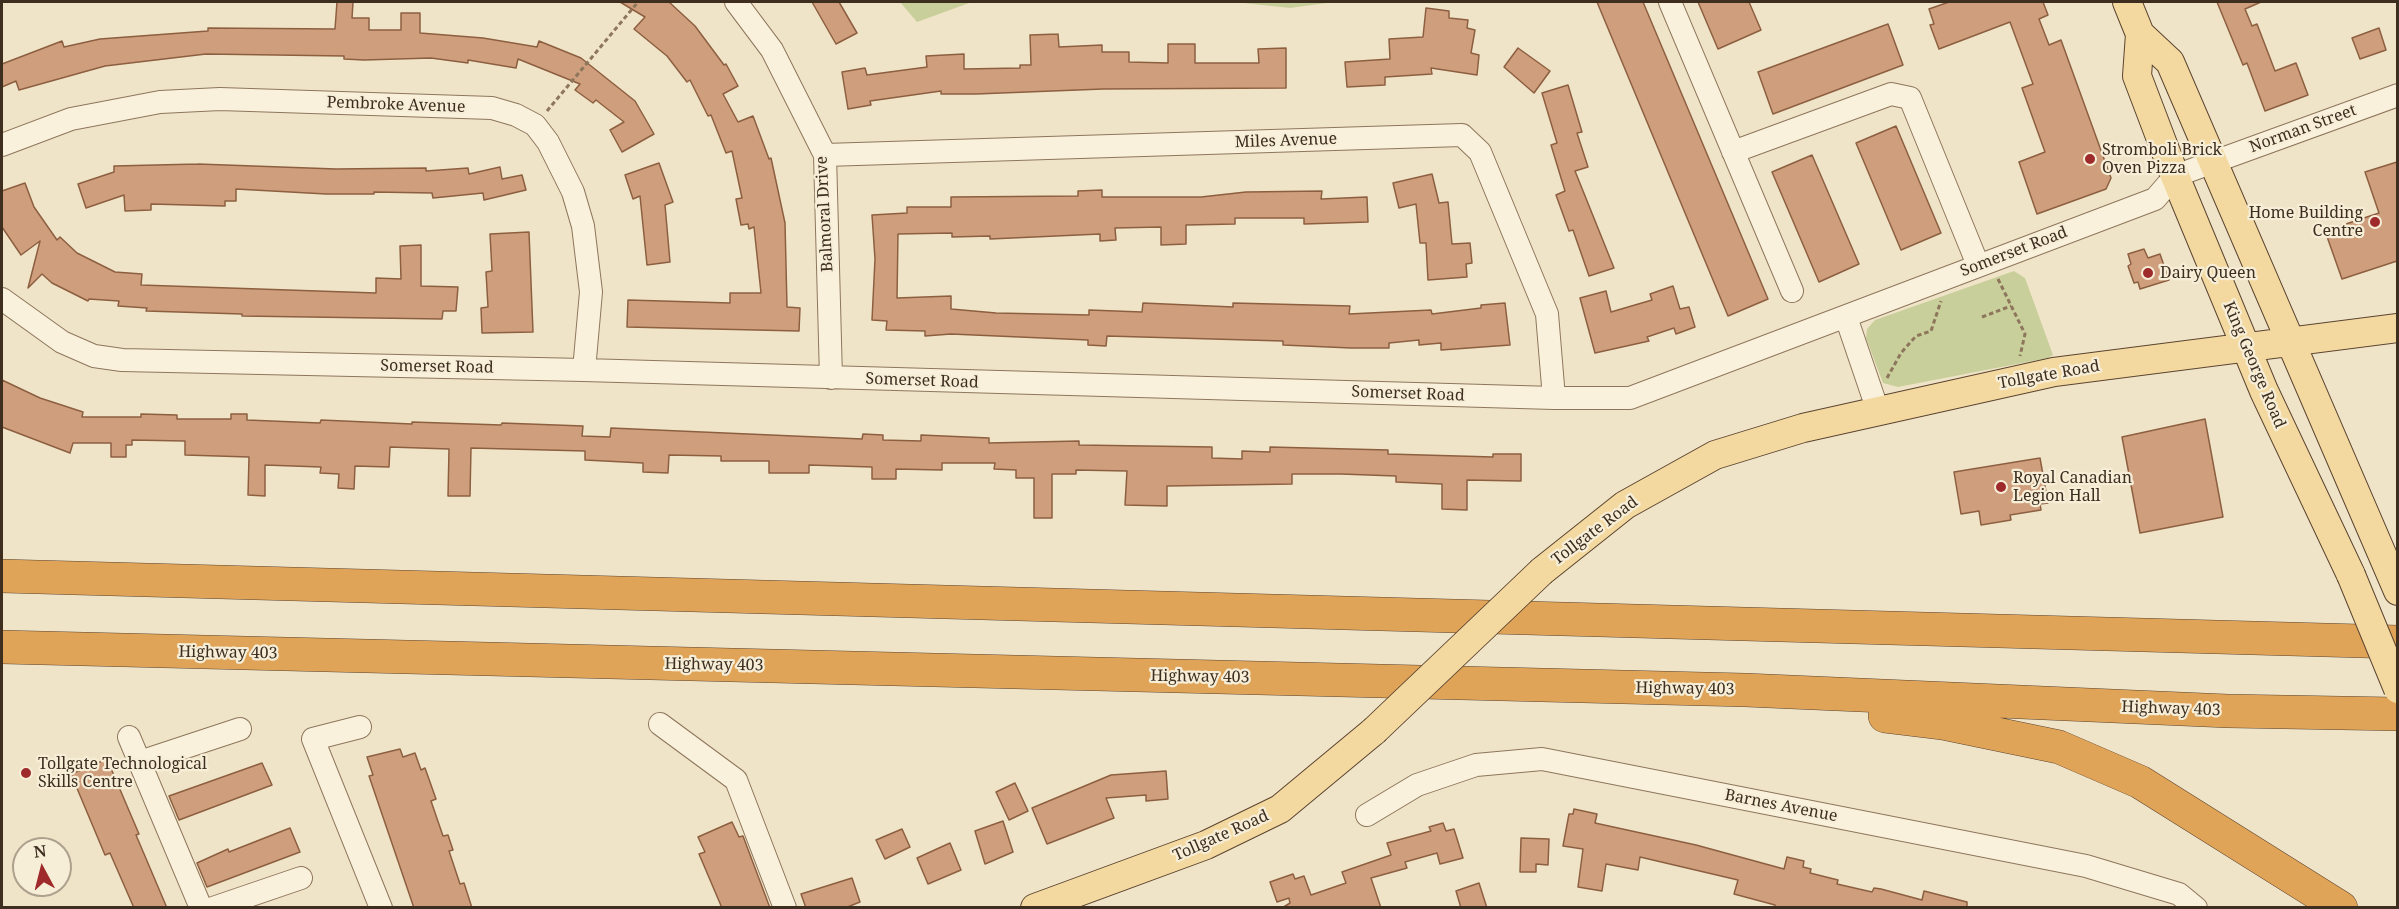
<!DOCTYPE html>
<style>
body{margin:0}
#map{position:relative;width:2399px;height:909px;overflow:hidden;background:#f0e4c8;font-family:"Noto Serif",serif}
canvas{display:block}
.frame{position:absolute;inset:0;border:3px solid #3d2e20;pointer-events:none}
.north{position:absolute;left:12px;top:837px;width:60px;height:60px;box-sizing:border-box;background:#f7eed8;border:2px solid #ada18e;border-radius:50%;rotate:353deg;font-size:16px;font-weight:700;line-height:24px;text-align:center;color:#3d2e20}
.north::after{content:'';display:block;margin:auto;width:21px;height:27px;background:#9e2a2b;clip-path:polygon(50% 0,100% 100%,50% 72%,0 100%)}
</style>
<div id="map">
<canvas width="2399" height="909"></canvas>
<div class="frame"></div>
<div class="north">N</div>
</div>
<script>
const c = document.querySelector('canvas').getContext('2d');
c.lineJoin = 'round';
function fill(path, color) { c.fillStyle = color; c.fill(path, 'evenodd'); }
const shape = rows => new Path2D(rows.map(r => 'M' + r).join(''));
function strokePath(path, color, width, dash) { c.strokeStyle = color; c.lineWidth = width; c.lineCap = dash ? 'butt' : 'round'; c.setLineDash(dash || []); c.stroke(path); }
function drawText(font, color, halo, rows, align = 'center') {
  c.font = font + ' "Noto Serif",serif'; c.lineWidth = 4.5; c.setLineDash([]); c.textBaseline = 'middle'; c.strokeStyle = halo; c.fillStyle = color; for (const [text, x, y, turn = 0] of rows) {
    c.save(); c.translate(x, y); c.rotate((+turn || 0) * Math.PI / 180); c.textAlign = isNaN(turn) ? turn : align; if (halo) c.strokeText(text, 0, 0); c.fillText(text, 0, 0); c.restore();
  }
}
fill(shape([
 [900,2,972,2,917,22],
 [1234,2,1334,2,1290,8],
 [2014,271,2025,278,2053,355,2048,358,1898,387,1883,383,1866,338,1867,329,1875,320]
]), '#c9cf9b');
const building = shape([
 [337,2,353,2,352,18,369,18,369,30,401,30,401,13,420,13,420,33,483,38,537,47,539,41,581,58,635,101,654,134,622,152,610,130,624,122,596,100,593,103,575,90,580,84,518,59,516,68,468,60,468,63,431,58,364,60,344,59,344,56,206,54,105,66,19,90,16,81,2,87,2,64,62,41,64,47,100,39,208,31,208,28,335,29,337,2],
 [620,2,669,2,695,26,724,65,726,64,738,86,723,94,738,122,753,116,769,159,771,158,785,223,787,307,800,308,799,331,627,327,628,300,730,303,730,293,761,293,754,227,749,229,748,224,741,225,736,199,742,198,732,151,726,153,711,115,708,116,690,80,687,82,667,56,634,29,645,17,620,2],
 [812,2,839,2,857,33,836,44,812,2],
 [1597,2,1643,2,1768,299,1728,316,1597,2],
 [1698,2,1749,2,1761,30,1718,49,1698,2],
 [1949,2,2043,2,2048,15,2039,19,2049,45,2061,40,2111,178,2106,189,2037,214,2019,162,2045,152,2022,88,2033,84,2010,22,1939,49,1930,25,1934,24,1929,9,1949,2],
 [2217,2,2261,2,2245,9,2252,26,2257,24,2275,71,2296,63,2308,95,2265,111,2247,63,2243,65,2217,2],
 [1426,8,1449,11,1449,18,1468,20,1467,28,1475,30,1471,53,1479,55,1477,75,1431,68,1432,74,1385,77,1385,85,1347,87,1345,62,1390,59,1389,39,1423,37,1426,8],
 [1888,24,1903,65,1773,114,1758,72,1888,24],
 [2379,28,2386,50,2360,59,2352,38,2379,28],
 [1058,34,1059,47,1102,45,1102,52,1129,52,1129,62,1168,63,1168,44,1195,44,1195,63,1259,63,1258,49,1286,48,1286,88,1103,89,976,94,941,94,941,91,870,101,871,105,848,109,842,72,865,68,867,75,927,67,926,56,964,54,964,69,1020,68,1020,65,1031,65,1030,35,1058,34],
 [1518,48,1550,71,1534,93,1504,67,1518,48],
 [1568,85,1582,132,1577,133,1588,167,1575,171,1614,268,1589,276,1573,230,1569,231,1556,195,1565,191,1551,145,1557,143,1542,93,1568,85],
 [1896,126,1941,233,1901,250,1856,143,1896,126],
 [1812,155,1859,264,1819,282,1772,172,1812,155],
 [2397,162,2397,261,2342,279,2325,231,2379,213,2365,172,2397,162],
 [659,163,673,202,665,205,670,262,647,265,640,196,633,199,625,175,659,163],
 [198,164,336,169,426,168,426,171,468,168,469,174,500,167,502,179,522,175,526,190,484,200,483,193,433,198,432,193,374,192,374,194,326,194,236,189,236,201,225,201,225,206,151,204,151,210,125,211,124,195,86,208,78,184,114,172,114,166,198,164],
 [1432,174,1439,203,1448,202,1452,244,1470,243,1472,263,1466,264,1467,277,1428,280,1426,243,1420,243,1416,204,1399,208,1393,183,1432,174],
 [25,183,34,207,57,240,60,237,77,253,115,272,142,274,141,285,376,293,376,278,401,279,400,246,421,245,421,286,458,287,456,311,443,311,442,319,242,316,242,314,146,311,147,308,118,306,119,301,89,299,88,301,52,283,42,274,28,288,40,241,21,255,2,227,2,191,25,183],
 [1102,190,1102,197,1201,197,1246,192,1322,191,1321,199,1367,197,1368,222,1304,224,1304,218,1235,218,1235,224,1186,225,1186,244,1161,245,1161,227,1115,228,1116,240,1100,241,1100,234,990,239,990,236,952,237,952,233,898,234,897,298,951,296,951,309,996,313,1089,315,1089,310,1142,312,1143,303,1233,307,1233,303,1350,306,1349,314,1431,310,1432,314,1481,308,1481,305,1505,303,1510,345,1441,350,1441,343,1419,345,1419,340,1389,343,1389,348,1351,348,1283,345,1283,341,1107,336,1106,346,1088,345,1088,340,951,334,925,336,925,331,886,330,887,321,872,320,875,259,872,215,907,213,907,207,951,207,951,197,1078,196,1078,191,1102,190],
 [529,232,533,332,482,333,481,308,488,307,486,272,492,271,490,234,529,232],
 [2144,249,2148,258,2160,254,2169,280,2140,289,2138,282,2134,283,2128,266,2131,264,2128,254,2144,249],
 [1673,286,1680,309,1689,307,1695,327,1676,334,1674,328,1647,337,1649,341,1595,353,1580,298,1606,291,1611,312,1652,300,1650,294,1673,286],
 [2,380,40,398,83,412,82,417,141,417,141,414,177,415,177,419,231,419,231,414,247,414,247,420,320,423,321,420,412,424,412,422,501,425,502,423,583,426,582,436,610,437,611,428,862,439,863,434,883,435,883,440,921,441,921,435,989,438,989,443,1079,441,1079,445,1212,447,1212,458,1242,459,1242,451,1270,452,1270,447,1388,450,1388,454,1493,457,1493,454,1521,454,1521,481,1467,480,1467,510,1442,509,1442,484,1396,482,1396,476,1341,474,1292,474,1292,484,1167,486,1167,506,1125,505,1127,471,1076,470,1076,474,1052,474,1052,518,1034,518,1034,478,1016,478,1016,470,994,469,995,463,942,463,942,470,896,469,896,479,872,479,872,467,809,465,809,473,769,473,769,461,721,461,721,456,669,455,668,473,643,472,643,463,585,460,585,451,471,448,470,496,448,496,449,449,390,447,389,467,355,466,354,489,338,488,339,474,320,473,321,467,265,465,265,496,248,495,249,457,185,455,185,441,132,440,132,445,126,445,126,457,111,457,111,443,73,443,70,453,2,427,2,380],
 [2205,419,2223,517,2140,533,2122,437,2205,419],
 [2040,458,2048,503,2040,504,2041,510,2010,515,2011,520,1981,525,1979,511,1961,514,1954,472,2040,458],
 [400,749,403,757,415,753,421,770,425,768,436,799,431,801,443,836,448,835,453,850,449,851,460,884,464,883,472,908,414,908,369,776,373,775,367,757,400,749],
 [107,759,139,834,136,835,167,908,134,908,110,853,105,855,71,774,107,759],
 [262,763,272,785,179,820,169,796,262,763],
 [1166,771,1168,799,1146,801,1146,795,1106,798,1114,818,1047,844,1032,808,1111,775,1166,771],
 [1015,783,1028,811,1009,820,996,792,1015,783],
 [1574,809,1597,814,1595,823,1696,845,1784,869,1787,857,1804,861,1803,867,1811,869,1810,873,1838,880,1837,884,1872,892,1874,888,1881,889,1922,900,1924,891,1967,902,1967,908,1775,908,1775,905,1734,894,1738,880,1640,857,1638,870,1606,864,1602,891,1578,887,1583,849,1563,846,1569,814,1573,814,1574,809],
 [1003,821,1013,852,985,864,975,831,1003,821],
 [732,822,739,837,743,836,770,908,722,908,699,854,705,852,698,837,732,822],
 [1443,823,1446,831,1454,829,1463,858,1440,864,1437,853,1405,862,1407,868,1371,878,1381,908,1282,908,1290,903,1289,898,1277,902,1270,882,1293,874,1295,879,1304,876,1311,895,1346,883,1342,872,1391,855,1387,843,1431,831,1429,827,1443,823],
 [290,828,300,852,207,887,197,863,228,849,229,852,290,828],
 [902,829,910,847,885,859,876,840,902,829],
 [1521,838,1549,839,1548,865,1536,864,1536,872,1520,872,1521,838],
 [950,843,961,870,928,884,917,858,950,843],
 [852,878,860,902,845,908,806,908,801,894,852,878],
 [1479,883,1487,908,1461,908,1456,891,1479,883]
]);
fill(building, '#cf9f7d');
strokePath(building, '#8d5f41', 1.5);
const minor = shape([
 [736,2,772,50,825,155,831,378],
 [1670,2,1792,291],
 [2,145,71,119,160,102,220,99,492,108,516,115,535,125,548,142,573,192,583,226,591,292,584,370],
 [1733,152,1891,94,1910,98,1978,265],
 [825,155,1462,135,1480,152,1547,314,1554,398],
 [2,299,62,342,94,356,122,360,584,370,1554,398,1630,398,2155,199,2175,176,2398,95],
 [1846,317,1878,411],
 [660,724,736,780,785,908],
 [360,727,313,739,381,908],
 [129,737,201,908],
 [140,762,240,729],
 [1367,815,1417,785,1476,765,1542,759,2086,866,2179,894,2196,908],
 [213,908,301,878]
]);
const major = shape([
 [2127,2,2140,34,2170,62,2398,591],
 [2140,34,2137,76,2175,176,2264,391,2351,575],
 [1542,571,1625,505,1715,455,1803,428,2054,372,2398,328],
 [1035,908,1206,845,1280,809,1374,731]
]);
const highway = shape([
 [2,576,2398,642],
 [2,647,1745,690,2228,711,2398,714],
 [1885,716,1943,723,2059,747,2140,782,2341,908]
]);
strokePath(minor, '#8d765c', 24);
strokePath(major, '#5b4430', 30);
strokePath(highway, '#5b4430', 34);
strokePath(shape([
 [547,111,638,2],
 [1998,279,2025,334,2020,356],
 [1982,317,2011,306],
 [1887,378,1901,353,1916,336,1931,331,1941,301]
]), '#8d765c', 3, [4.5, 3]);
strokePath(minor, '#faf1dc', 22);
strokePath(major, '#f3d9a0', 28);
strokePath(highway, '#e0a458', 33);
const majorBridge = shape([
 [2351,575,2398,689],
 [1374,731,1542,571]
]);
strokePath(majorBridge, '#5b4430', 30, []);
strokePath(majorBridge, '#f3d9a0', 28);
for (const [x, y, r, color] of [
 [2090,159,6,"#9e2a2b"],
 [2375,222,6,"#9e2a2b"],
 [2148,273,6,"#9e2a2b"],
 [2001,487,6,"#9e2a2b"],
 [26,773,6,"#9e2a2b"]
]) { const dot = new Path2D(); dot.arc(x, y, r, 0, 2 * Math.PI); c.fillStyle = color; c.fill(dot); strokePath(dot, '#f7eed8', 2); }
drawText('16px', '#3d2e20', '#f7eed8', [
 ["Pembroke Avenue",396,105,2],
 ["Norman Street",2303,129,-20],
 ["Miles Avenue",1286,141,-2],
 ["Balmoral Drive",825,214,-93],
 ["Somerset Road",2014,252,-21],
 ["King George Road",2254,365,67],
 ["Somerset Road",437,367,1],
 ["Tollgate Road",2049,375,-10],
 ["Somerset Road",922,381,2],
 ["Somerset Road",1408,394,2],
 ["Tollgate Road",1595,531,-37],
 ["Highway 403",228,653,1],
 ["Highway 403",714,665,1],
 ["Highway 403",1200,677,1],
 ["Highway 403",1685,689,1],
 ["Highway 403",2171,709,2],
 ["Barnes Avenue",1781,806,11],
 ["Tollgate Road",1221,836,-24]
]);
drawText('16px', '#3d2e20', '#f7eed8', [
 ["Stromboli Brick",2102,150],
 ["Oven Pizza",2102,168],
 ["Home Building",2363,213,"right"],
 ["Centre",2363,231,"right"],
 ["Dairy Queen",2160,273],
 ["Royal Canadian",2013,478],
 ["Legion Hall",2013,496],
 ["Tollgate Technological",38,764],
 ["Skills Centre",38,782]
], 'left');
</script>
